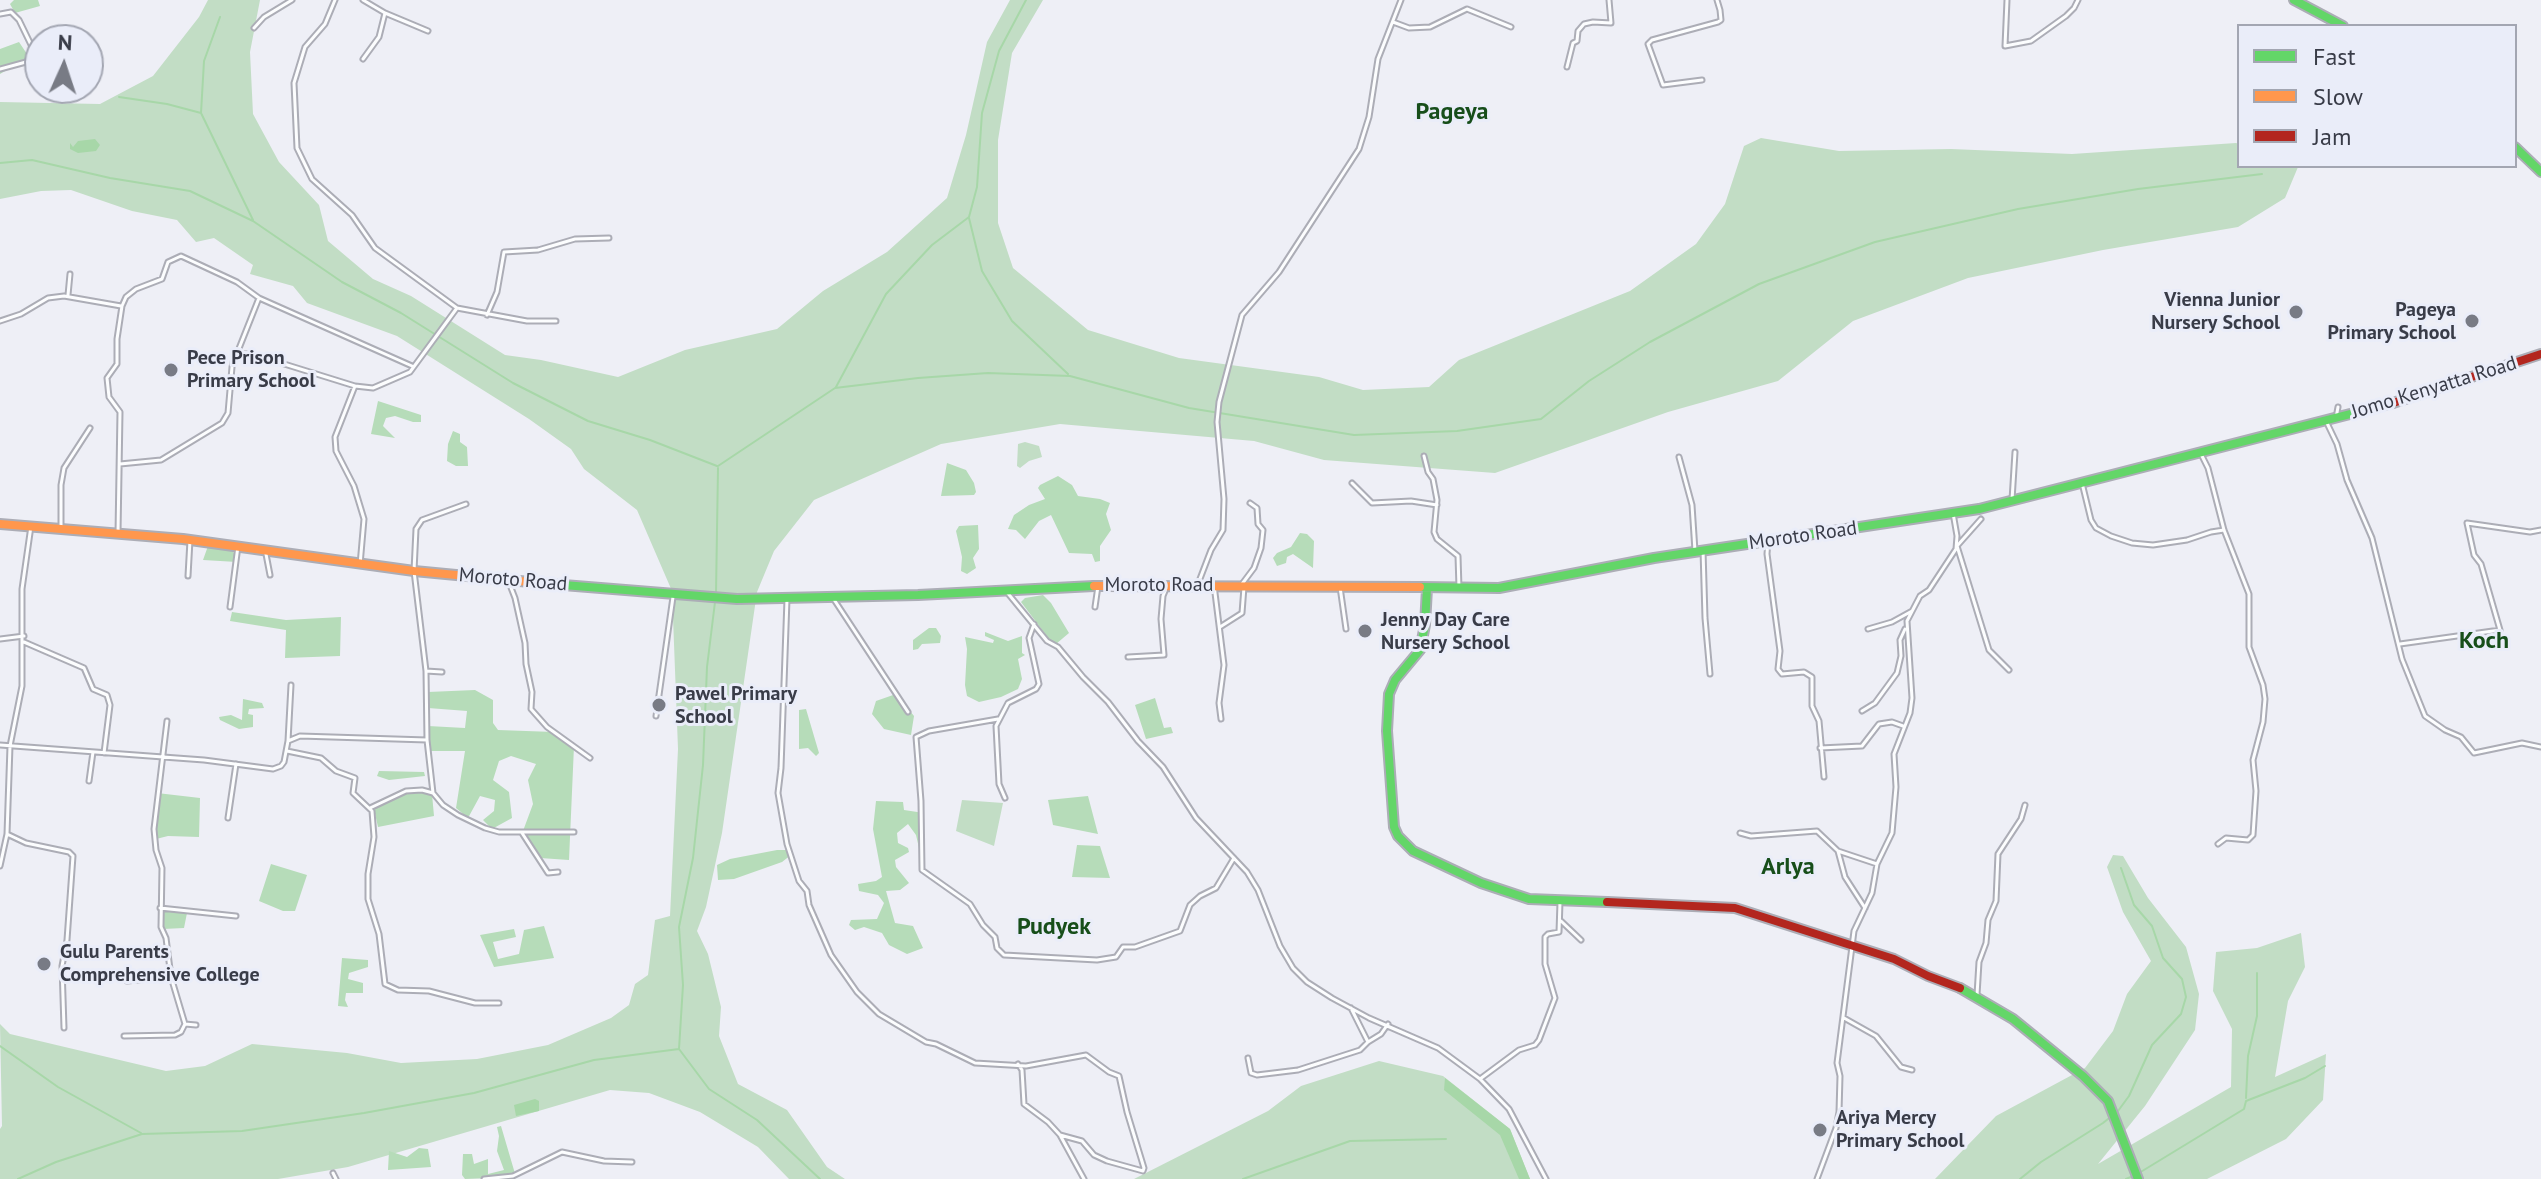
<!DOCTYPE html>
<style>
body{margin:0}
#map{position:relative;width:2541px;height:1179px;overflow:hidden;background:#eeeff6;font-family:"PT Sans",sans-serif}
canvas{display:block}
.legend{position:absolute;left:2237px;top:24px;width:280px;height:144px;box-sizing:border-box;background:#eaedf9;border:2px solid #a3a6b2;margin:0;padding:10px 14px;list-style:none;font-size:24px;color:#393c48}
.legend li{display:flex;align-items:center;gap:16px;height:40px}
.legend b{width:40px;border:2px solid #a3a6b2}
.north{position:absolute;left:24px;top:24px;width:80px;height:80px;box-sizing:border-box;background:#eaedf9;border:2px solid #a3a6b2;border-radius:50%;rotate:3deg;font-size:22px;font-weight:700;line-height:32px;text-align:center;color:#393c48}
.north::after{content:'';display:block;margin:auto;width:28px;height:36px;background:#787b85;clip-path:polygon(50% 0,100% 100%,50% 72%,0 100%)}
</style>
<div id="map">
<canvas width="2541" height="1179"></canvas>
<ul class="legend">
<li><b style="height:10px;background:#63d668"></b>Fast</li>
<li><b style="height:10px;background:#ff974d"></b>Slow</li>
<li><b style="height:10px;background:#b3261e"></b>Jam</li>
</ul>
<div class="north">N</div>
</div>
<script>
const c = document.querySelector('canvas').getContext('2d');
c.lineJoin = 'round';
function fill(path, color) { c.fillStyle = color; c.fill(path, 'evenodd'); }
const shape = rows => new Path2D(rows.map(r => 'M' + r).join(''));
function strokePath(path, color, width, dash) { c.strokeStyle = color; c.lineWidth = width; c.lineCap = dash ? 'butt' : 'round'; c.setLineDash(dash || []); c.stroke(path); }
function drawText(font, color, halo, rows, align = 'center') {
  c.font = font + ' "PT Sans",sans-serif'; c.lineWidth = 6; c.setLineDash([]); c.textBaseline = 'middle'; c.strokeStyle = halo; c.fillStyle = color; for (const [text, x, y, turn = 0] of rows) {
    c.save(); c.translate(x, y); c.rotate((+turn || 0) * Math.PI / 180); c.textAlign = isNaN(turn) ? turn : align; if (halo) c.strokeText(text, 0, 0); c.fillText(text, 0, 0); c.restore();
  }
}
fill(shape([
 [208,0,260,0,250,52,253,114,279,162,319,205,328,241,373,279,411,296,505,355,541,360,618,377,685,350,777,329,823,291,887,252,947,198,966,135,987,42,1010,0,1043,0,1012,53,998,140,998,223,1013,268,1088,330,1179,358,1319,377,1363,390,1429,387,1459,360,1630,291,1696,244,1725,204,1744,146,1761,138,1839,151,1951,149,2072,154,2236,143,2239,144,2239,166,2298,167,2285,198,2238,227,2103,250,1968,278,1853,321,1778,381,1668,412,1495,473,1324,460,1254,441,1060,424,941,444,814,500,774,551,757,592,722,833,706,907,697,931,708,954,721,1007,719,1036,738,1084,787,1110,827,1167,845,1179,789,1179,758,1147,700,1112,649,1093,610,1090,348,1167,278,1179,0,1179,0,1129,2,1126,0,1024,10,1034,166,1071,205,1066,252,1044,347,1053,401,1063,477,1059,548,1045,611,1018,629,1005,635,984,648,975,655,920,670,916,678,749,672,591,637,510,584,469,571,449,529,419,397,336,307,303,293,286,250,274,253,265,214,238,196,242,177,220,132,211,71,190,41,191,0,199,0,102,100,104,153,76,199,17],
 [1025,442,1039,446,1042,457,1029,461,1020,468,1017,466,1018,444],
 [962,800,1003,803,994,846,956,831],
 [2113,855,2123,856,2148,898,2186,947,2199,994,2195,1030,2145,1106,2098,1164,2231,1087,2232,1029,2213,991,2216,952,2257,948,2301,933,2305,967,2288,1001,2275,1077,2326,1054,2323,1100,2286,1139,2207,1179,1935,1179,1996,1116,2085,1068,2113,1031,2127,994,2151,961,2123,912,2107,867],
 [1379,1061,1443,1076,1510,1129,1530,1179,1134,1179,1268,1111,1301,1086]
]), '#c2ddc5');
fill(shape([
 [14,0,38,0,40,6,15,13,10,4],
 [19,42,29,57,0,74,0,49],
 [378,401,421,415,421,422,413,422,395,416,386,418,383,426,395,438,371,434],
 [453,431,460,434,460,442,467,447,468,466,456,466,447,461,448,444],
 [947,463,966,470,974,483,976,492,974,495,941,496],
 [1058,476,1072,485,1078,496,1100,499,1110,503,1106,514,1111,530,1100,546,1100,561,1095,562,1092,554,1069,553,1051,515,1039,521,1025,539,1016,530,1008,529,1014,515,1029,505,1045,499,1038,488,1040,485],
 [978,525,979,549,973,558,976,568,967,574,961,571,962,557,956,531,959,526],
 [1300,533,1307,534,1314,541,1313,568,1293,554,1287,557,1286,563,1277,566,1273,558,1277,553,1291,547],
 [208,546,232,548,237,562,203,560],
 [1043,595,1051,603,1069,633,1056,644,1049,639,1021,602,1025,598],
 [232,612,286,620,341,617,340,656,285,658,286,630,230,621],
 [929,628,936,628,941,636,940,643,922,644,918,649,913,650,913,640],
 [985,632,1008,641,1022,636,1022,653,1025,655,1018,659,1022,679,1018,689,1001,697,979,702,967,696,965,685,967,649,965,637,993,643,994,640,985,636],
 [475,690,493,700,493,723,498,730,554,732,574,746,569,860,540,858,523,831,533,804,528,780,536,764,511,756,499,761,493,780,509,792,512,818,492,829,483,820,494,811,495,800,480,796,468,818,456,808,465,751,429,751,428,726,465,728,467,711,428,708,428,692],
 [896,694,914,716,911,735,884,729,872,714,876,701],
 [1155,698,1164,728,1171,727,1173,733,1146,739,1135,705],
 [243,699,262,703,264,708,249,709,248,714,253,715,253,727,239,729,220,720,219,717,231,715,242,720],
 [806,709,819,753,816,756,808,748,799,749,799,710],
 [379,771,424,772,425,776,389,780,377,776],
 [412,790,432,794,434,816,378,827,374,809,384,800],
 [157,793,200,798,199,837,168,836,156,839],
 [1088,796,1098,834,1053,825,1048,800],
 [876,801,903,802,904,810,924,813,919,848,916,835,908,824,897,833,898,843,908,848,909,852,895,860,896,867,909,883,900,890,886,891,895,923,913,926,923,948,907,954,889,945,882,933,864,927,855,930,849,925,851,920,877,919,884,903,878,895,859,891,858,884,876,881,882,877,873,829],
 [1077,845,1100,846,1110,878,1072,877],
 [777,850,789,850,791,855,782,862,734,879,718,880,717,865,730,859],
 [271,864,307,875,295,911,283,911,259,901],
 [162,910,187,913,184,928,163,929],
 [544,926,554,958,494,967,480,935,514,929,516,937,493,942,498,959,519,954,524,930],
 [342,958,368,960,368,967,349,973,348,979,363,983,363,993,346,993,345,1000,348,1007,338,1006],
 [501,1126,516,1177,465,1179,462,1175,463,1154,472,1154,474,1164,488,1159,488,1174,504,1170,497,1151,499,1136,497,1127],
 [419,1148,428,1149,431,1167,388,1170,389,1151,407,1157]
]), '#b6dcb9');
fill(shape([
 [95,139,100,145,96,151,78,153,70,149,70,143,73,147,78,141],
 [1445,1078,1510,1129,1530,1179,1519,1179,1500,1135,1444,1090],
 [535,1099,539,1101,539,1111,516,1116,514,1105]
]), '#a7d7a8');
strokePath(shape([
 [119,97,167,104,201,113,253,220],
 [201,113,204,61,220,17],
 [0,163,32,160,110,178,190,191,253,221,342,282,401,313,513,383,588,421,650,440,717,466],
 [969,218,982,271,1012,321,1068,374],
 [836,387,886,294,932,245,969,217,977,187,982,113,999,51,1026,0],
 [718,466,835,388,918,378,988,373,1070,376,1189,408,1354,435,1457,431,1541,419,1589,381,1650,342,1759,284,1875,242,2018,209,2138,189,2262,174],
 [716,593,718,468],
 [715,602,707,667,703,765,693,858,679,927,683,985,679,1049,709,1089,757,1120,820,1179],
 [0,1046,58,1087,141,1133],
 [2246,1098,2248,1056,2257,1016,2257,973],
 [2139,1173,2244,1109,2246,1101,2305,1078,2325,1066],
 [18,1179,56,1162,142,1134,242,1131,364,1113,474,1093,594,1060,679,1049],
 [1243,1179,1350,1141,1446,1139],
 [2020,1179,2041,1162,2103,1123,2118,1111,2129,1096,2152,1045,2181,1014,2186,997,2182,979,2163,958,2152,926,2134,905,2121,868],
 [2126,1179,2133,1176]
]), '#a7d7a8', 2);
const street = shape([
 [335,0,325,24,305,47,294,83,297,148,312,179,352,215,375,248,457,308,527,321,556,321],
 [363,0,385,13,428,31],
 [2007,0,2005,46,2031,41,2066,16,2074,8,2078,0],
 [0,14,11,12,19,20,35,53,26,62,0,69],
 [1393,22,1409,28,1430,27,1467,9,1511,27],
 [254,28,264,17,292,0],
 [363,59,379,37,385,13],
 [1567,67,1573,43,1577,41,1578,31,1584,24,1593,22,1611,23,1609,0],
 [1702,80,1663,85,1648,44,1652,40,1718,22,1721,20,1720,10,1717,0],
 [68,295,70,274],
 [259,298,412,366],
 [487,315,497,292,504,252,538,250,575,239,609,238],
 [0,321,21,314,48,298,64,296,121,306],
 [2336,418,2338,407],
 [2326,421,2337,444,2347,480,2372,538,2402,659,2425,716,2445,730,2461,737,2474,753,2522,743,2541,747],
 [2201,454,2208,468,2224,530,2249,594,2249,647,2263,685,2265,699,2263,722,2253,760,2256,791,2253,835,2248,840,2226,838,2218,844],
 [1424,456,1428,472,1433,479,1437,500,1434,532,1437,539,1458,556,1459,588],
 [1679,457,1692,505,1695,551],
 [120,464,161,460,222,423,228,413,232,367,234,358,240,354,252,354,355,386],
 [1352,483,1372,503,1411,501,1437,505],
 [2082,483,2091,520,2096,528,2111,536,2132,543,2153,545,2187,540,2211,532,2224,530],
 [2012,500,2015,452],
 [1981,519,1957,546,1989,650,2009,670],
 [61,529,61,485,64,468,90,428],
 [118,533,120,412,109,397,107,378,117,364,117,339,122,306,126,297,136,289,162,279,168,262,181,256,237,282,259,298,236,356],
 [1768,540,1767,554,1780,651,1778,669,1782,674,1804,672,1812,677,1812,706,1819,721,1824,777],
 [265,549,270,575],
 [1703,550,1705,618,1710,674],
 [360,565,364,519,354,486,336,451,335,437,355,386,373,388,410,372,457,308],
 [188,576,190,540],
 [508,580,515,598,525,643,526,664,532,692,531,709,547,727,590,758],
 [1198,584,1211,550,1223,530,1224,499,1217,422,1219,402,1242,315,1279,272,1359,149,1369,117,1378,59,1401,0],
 [1242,584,1254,568,1261,548,1263,530,1258,524,1257,508,1250,503],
 [1214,585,1224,665,1219,703,1221,719],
 [1340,587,1346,629],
 [1006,591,1047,641,1058,647,1083,677,1108,702,1138,741,1163,767,1196,818,1247,872,1258,890,1280,946,1293,968,1307,982,1332,998,1369,1018,1438,1048,1480,1079,1509,1109,1546,1179],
 [833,598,908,712],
 [787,599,781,768,778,793,787,844,799,881,807,891,809,905,831,955,857,992,879,1014,926,1042,936,1044,975,1063,1026,1066,1086,1055,1109,1072,1119,1076,1127,1112,1144,1168,1143,1171,1107,1161,1094,1155,1082,1141,1060,1135],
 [230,607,238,546],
 [1095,607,1098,586],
 [1220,627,1242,613,1244,587],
 [1868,629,1892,622,1912,611],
 [0,639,24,636],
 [24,642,84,668,93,689,107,695,110,705,104,753],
 [2400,644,2500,630,2481,564,2474,555,2467,523,2530,532,2541,530],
 [1128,657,1164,655,1161,619,1163,596,1168,584],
 [426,671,442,672],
 [1862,711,1875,703,1897,673,1901,656,1900,640,1905,629],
 [656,716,673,597],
 [998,719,929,731,916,737,921,801,922,870,970,904,983,925,995,937,997,948,1004,955,1097,960,1116,957,1123,947,1135,947,1180,931,1190,905,1200,896,1216,888,1234,858],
 [427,740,433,793,443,805,458,815,485,828,499,832,574,832],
 [288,741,291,685],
 [0,745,204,760,273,769,281,766,284,762,288,741,300,736,427,740,426,671,414,571,416,529,422,520,466,504],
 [1820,748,1862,746,1879,724,1892,722,1903,726],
 [287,751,321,758,336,771,355,778,353,793,372,811,374,837,368,874,368,899,379,934,385,984,398,990,429,991,475,1003,499,1003],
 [89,781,93,752],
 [1005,798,999,784,996,726,1008,703,1036,689,1039,684,1029,638,1034,624],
 [370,808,406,791,422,790,433,793],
 [228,818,236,764],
 [522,833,548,873,558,872],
 [1740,833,1751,836,1817,831,1838,851,1877,864],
 [7,834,26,843,69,852,73,856,67,940,62,966,64,1028],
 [1838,851,1845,877,1865,908],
 [0,866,7,834,10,746,22,686,22,589,31,526],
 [160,908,236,916],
 [1561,921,1581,940],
 [127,981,171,977],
 [1977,995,1979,962,1986,943,1988,920,1996,901,1998,854,2021,819,2025,805],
 [1844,1018,1876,1036,1901,1067,1912,1070],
 [185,1024,196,1025],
 [124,1036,175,1035,181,1032,185,1024,171,977,166,938,161,927,162,868,156,850,154,829,167,721],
 [1368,1042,1381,1034,1388,1024],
 [1248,1058,1251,1073,1257,1075,1298,1070,1360,1050,1368,1042,1351,1008],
 [1018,1064,1022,1070,1024,1104,1048,1122,1060,1135,1084,1179],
 [1480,1079,1519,1050,1535,1045,1539,1040,1555,998,1545,964,1545,937,1548,934,1559,932,1560,902],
 [333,1173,336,1179],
 [484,1179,513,1176,562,1152,604,1161,632,1162],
 [1817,1179,1836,1128,1839,1112,1840,1076,1837,1063,1854,931,1872,893,1877,864,1892,833,1896,787,1894,754,1910,713,1912,698,1907,621,1920,596,1929,590,1956,549,1957,536,1953,513]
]);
const fast = shape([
 [2294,0,2343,26],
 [2515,147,2541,172],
 [551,584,737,599,918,595,1094,586],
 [1420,587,1499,588,1654,558,1979,509,2393,403],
 [1427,588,1425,625,1420,650,1395,680,1389,694,1387,731,1394,827,1398,836,1413,851,1481,883,1529,899,1607,902],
 [1960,988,2013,1019,2083,1076,2108,1101,2138,1179]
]);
const slow = shape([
 [0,524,183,539,414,571,551,584],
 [1094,586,1420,587]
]);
const jam = shape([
 [2393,403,2541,354],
 [1607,902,1735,908,1894,959,1928,976,1960,988]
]);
strokePath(street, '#acadb6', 7);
strokePath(fast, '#acadb6', 12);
strokePath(slow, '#acadb6', 12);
strokePath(jam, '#acadb6', 12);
strokePath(street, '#fcfdfe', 3);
strokePath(fast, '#63d668', 8);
strokePath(slow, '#ff974d', 8);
strokePath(jam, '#b3261e', 8);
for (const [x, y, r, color] of [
 [2296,312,8,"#787b85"],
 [2472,321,8,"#787b85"],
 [171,370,8,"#787b85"],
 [1365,631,8,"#787b85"],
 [659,705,8,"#787b85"],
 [44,964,8,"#787b85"],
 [1820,1130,8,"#787b85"]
]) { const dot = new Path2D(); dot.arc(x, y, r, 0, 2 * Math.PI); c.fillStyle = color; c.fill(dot); strokePath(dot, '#eaedf9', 3); }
drawText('bold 20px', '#393c48', '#eaedf9', [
 ["Vienna Junior",2280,300,"right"],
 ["Nursery School",2280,323,"right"],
 ["Pageya",2456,310,"right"],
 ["Primary School",2456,333,"right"],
 ["Pece Prison",187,358],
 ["Primary School",187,381],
 ["Jenny Day Care",1381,620],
 ["Nursery School",1381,643],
 ["Pawel Primary",675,694],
 ["School",675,717],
 ["Gulu Parents",60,952],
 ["Comprehensive College",60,975],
 ["Ariya Mercy",1836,1118],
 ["Primary School",1836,1141]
], 'left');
drawText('20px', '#393c48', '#eaedf9', [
 ["Jomo Kenyatta Road",2434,388,-17],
 ["Moroto Road",1803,536,-8],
 ["Moroto Road",513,580,5],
 ["Moroto Road",1159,585]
]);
drawText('bold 24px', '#174e1a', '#eaedf9', [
 ["Pageya",1452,112],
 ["Koch",2484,641],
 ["Arlya",1788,867],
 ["Pudyek",1054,927]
]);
</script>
